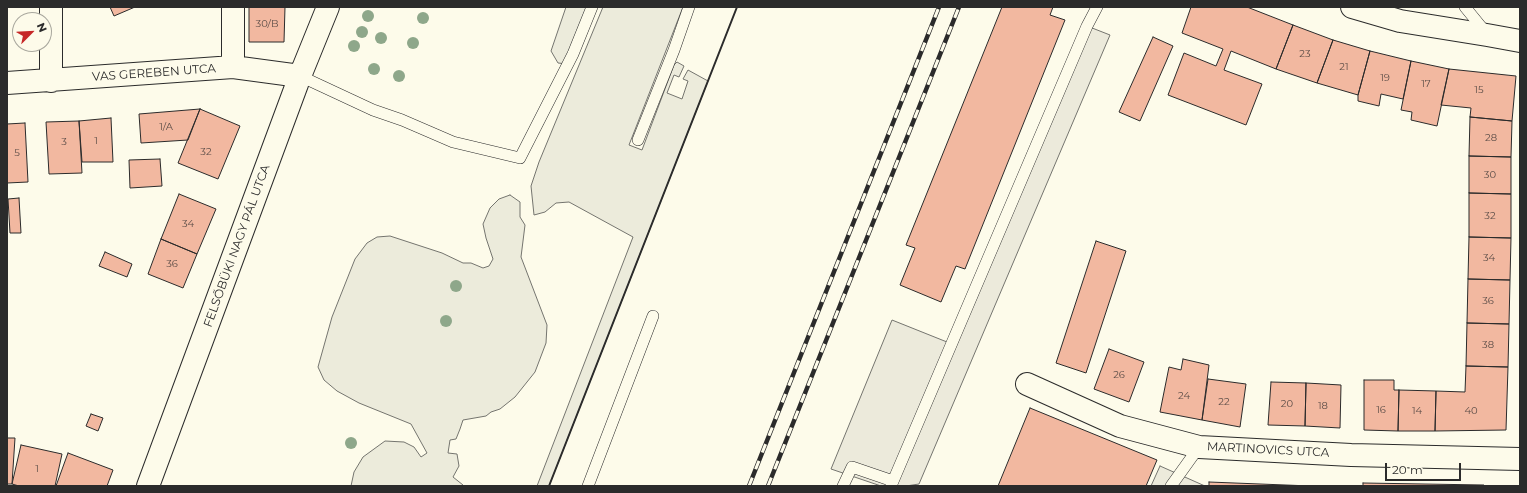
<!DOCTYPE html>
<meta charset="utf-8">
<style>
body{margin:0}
#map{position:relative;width:1527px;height:493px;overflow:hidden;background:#fdfbea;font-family:Montserrat,sans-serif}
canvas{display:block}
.frame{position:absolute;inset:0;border:8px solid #2b2b2b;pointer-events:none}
.north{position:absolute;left:12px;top:12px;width:40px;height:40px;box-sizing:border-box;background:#fdfbea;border:1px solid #a9a89e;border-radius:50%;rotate:66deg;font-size:11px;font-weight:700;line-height:16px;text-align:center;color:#2b2b2b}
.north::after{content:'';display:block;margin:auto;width:14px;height:18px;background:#c62828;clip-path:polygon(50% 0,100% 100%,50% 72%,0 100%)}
.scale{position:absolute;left:1385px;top:463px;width:76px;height:18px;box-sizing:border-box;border:2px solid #2b2b2b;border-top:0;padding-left:5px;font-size:12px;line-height:14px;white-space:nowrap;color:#2b2b2b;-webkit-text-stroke:3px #fdfbea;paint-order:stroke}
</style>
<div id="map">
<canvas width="1527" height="493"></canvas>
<div class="frame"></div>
<div class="north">N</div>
<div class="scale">20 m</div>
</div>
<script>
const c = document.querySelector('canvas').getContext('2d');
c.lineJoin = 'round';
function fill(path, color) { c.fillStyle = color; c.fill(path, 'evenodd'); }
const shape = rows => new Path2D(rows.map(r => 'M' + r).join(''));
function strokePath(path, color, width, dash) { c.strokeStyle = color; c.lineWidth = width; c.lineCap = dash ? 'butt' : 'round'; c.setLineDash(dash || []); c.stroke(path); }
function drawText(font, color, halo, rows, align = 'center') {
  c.font = font + ' Montserrat,sans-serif'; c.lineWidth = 3; c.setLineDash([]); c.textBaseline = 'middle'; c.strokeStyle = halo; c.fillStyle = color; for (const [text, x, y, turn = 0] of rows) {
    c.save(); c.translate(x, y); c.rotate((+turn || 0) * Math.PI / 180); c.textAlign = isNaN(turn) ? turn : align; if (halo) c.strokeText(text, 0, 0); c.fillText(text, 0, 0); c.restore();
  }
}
const green = shape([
 [566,7,591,7,568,64,558,63,551,51,566,7],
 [603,7,683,7,629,145,642,150,674,65,677,62,684,66,679,77,674,75,667,93,682,99,688,81,683,79,688,70,708,81,549,486,537,486,633,237,569,202,556,203,545,212,534,215,531,186,539,162,603,7],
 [510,195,520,202,520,217,525,225,521,257,547,325,546,343,535,372,515,397,500,409,491,412,486,416,463,420,460,429,456,439,450,440,448,453,457,454,459,466,453,477,463,485,462,486,351,486,354,472,363,457,385,441,404,442,414,447,421,457,427,453,411,424,359,403,337,391,324,380,318,367,332,317,355,259,367,243,377,237,390,236,442,253,463,263,471,263,483,268,489,266,493,259,486,238,483,224,490,208,499,199,510,195]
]);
fill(green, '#ecebdb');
strokePath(green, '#74746e', 1);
const parking = shape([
 [1087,26,1110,35,919,484,906,486,881,486,831,469,892,320,952,344,1087,26],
 [1160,466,1205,486,1151,486,1160,466]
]);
fill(parking, '#eceadb');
strokePath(parking, '#74746e', 1);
const building = shape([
 [110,7,135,7,114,16,110,7],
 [249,7,285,7,284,42,249,42,249,7],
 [1002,7,1053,7,1050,15,1065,20,965,269,956,266,941,302,900,285,915,248,906,245,1002,7],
 [1191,7,1247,7,1293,25,1276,69,1231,51,1224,70,1262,84,1246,125,1168,95,1184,53,1216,66,1223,49,1182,33,1191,7],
 [1293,25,1333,40,1317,83,1276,69,1293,25],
 [1153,37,1173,46,1140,121,1119,112,1153,37],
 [1333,40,1370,51,1358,95,1317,83,1333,40],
 [1370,51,1411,61,1403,99,1381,94,1379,106,1358,101,1358,95,1370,51],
 [1411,61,1449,69,1437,126,1411,120,1412,112,1401,110,1411,61],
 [1449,69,1516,76,1512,121,1470,117,1471,108,1441,105,1449,69],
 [200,109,188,140,141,143,139,114,200,109],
 [200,109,240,126,218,179,178,163,200,109],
 [1470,117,1512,121,1511,157,1469,156,1470,117],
 [111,118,113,162,82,162,79,121,111,118],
 [79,121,82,173,49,174,46,122,79,121],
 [25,123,28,182,7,183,7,124,25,123],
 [1469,156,1511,157,1511,194,1469,193,1469,156],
 [160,159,162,186,130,188,129,160,160,159],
 [1469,193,1511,194,1511,238,1469,237,1469,193],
 [179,194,216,209,197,254,161,239,179,194],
 [19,198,21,233,10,233,8,199,19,198],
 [1469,237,1511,238,1510,280,1468,279,1469,237],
 [161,239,197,254,183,288,148,274,161,239],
 [1096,241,1126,251,1086,373,1056,363,1096,241],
 [105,252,132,264,127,277,99,266,105,252],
 [1468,279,1510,280,1509,324,1467,323,1468,279],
 [1467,323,1509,324,1508,367,1466,366,1467,323],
 [1109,349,1144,362,1129,402,1094,389,1109,349],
 [1183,359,1209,365,1202,420,1160,412,1169,367,1181,370,1183,359],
 [1466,366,1508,367,1506,430,1435,431,1436,391,1465,392,1466,366],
 [1208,379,1246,384,1240,427,1202,420,1208,379],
 [1364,380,1394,380,1394,390,1399,390,1398,431,1364,430,1364,380],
 [1271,382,1306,383,1305,426,1268,425,1271,382],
 [1306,383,1341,385,1340,428,1305,426,1306,383],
 [1399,390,1436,391,1435,431,1398,431,1399,390],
 [1030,408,1157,460,1146,486,998,486,1030,408],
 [91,414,103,418,98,431,86,426,91,414],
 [7,438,15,438,12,484,7,484,7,438],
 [21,445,62,454,55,486,19,486,12,484,21,445],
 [68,453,113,470,107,486,56,486,68,453],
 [1209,482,1311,486,1209,486,1209,482],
 [1363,483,1484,485,1484,486,1363,486,1363,483]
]);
fill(building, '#f2b8a0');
strokePath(building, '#2b2b2b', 1);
const service = shape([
 [1465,7,1487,34],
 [300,76,373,110,402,120,453,142,520,158,573,54,592,7],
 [638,140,674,50,689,7],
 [588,486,653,316],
 [843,486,852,467,893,481],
 [891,486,1087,26,1097,7],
 [1171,486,1199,447]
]);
const minor = shape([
 [51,7,51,81],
 [1352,7,1400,21,1487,35,1520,41],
 [233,67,233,7],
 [7,83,233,67,300,76],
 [1027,384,1120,426,1199,447,1351,455,1520,459],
 [148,486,300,76,328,7]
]);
strokePath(service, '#2b2b2b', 12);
strokePath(minor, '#2b2b2b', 24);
strokePath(service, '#fdfbea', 11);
strokePath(minor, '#fdfbea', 22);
const rail = shape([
 [749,486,939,7],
 [768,486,959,7]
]);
strokePath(rail, '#2b2b2b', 4.5);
strokePath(rail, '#fdfbea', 3, [9]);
strokePath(shape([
 [549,486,737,7]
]), '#2b2b2b', 2);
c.fillStyle = '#8ea78a';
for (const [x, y] of [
 [368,16],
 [423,18],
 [362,32],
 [381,38],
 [413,43],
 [354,46],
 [374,69],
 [399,76],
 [456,286],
 [446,321],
 [351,443]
]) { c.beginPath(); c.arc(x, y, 6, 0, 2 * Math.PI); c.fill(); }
drawText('10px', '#5d4e48', null, [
 ["30/B",267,24],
 ["23",1305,54],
 ["21",1344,67],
 ["19",1385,78],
 ["17",1426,84],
 ["15",1479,90],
 ["1/A",166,127],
 ["28",1491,138],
 ["1",96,141],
 ["3",64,142],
 ["32",206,152],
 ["5",17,153],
 ["30",1490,175],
 ["32",1490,216],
 ["34",188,224],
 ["34",1489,258],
 ["36",172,264],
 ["36",1488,301],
 ["38",1488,345],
 ["26",1119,375],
 ["24",1184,396],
 ["22",1224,402],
 ["20",1287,404],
 ["18",1323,406],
 ["16",1381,410],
 ["14",1417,411],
 ["40",1471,411],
 ["1",37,469]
]);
drawText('12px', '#2b2b2b', '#fdfbea', [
 ["VAS GEREBEN UTCA",154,73,-4],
 ["FELSŐBÜKI NAGY PÁL UTCA",237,246,-70],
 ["MARTINOVICS UTCA",1268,450,3]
]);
</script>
